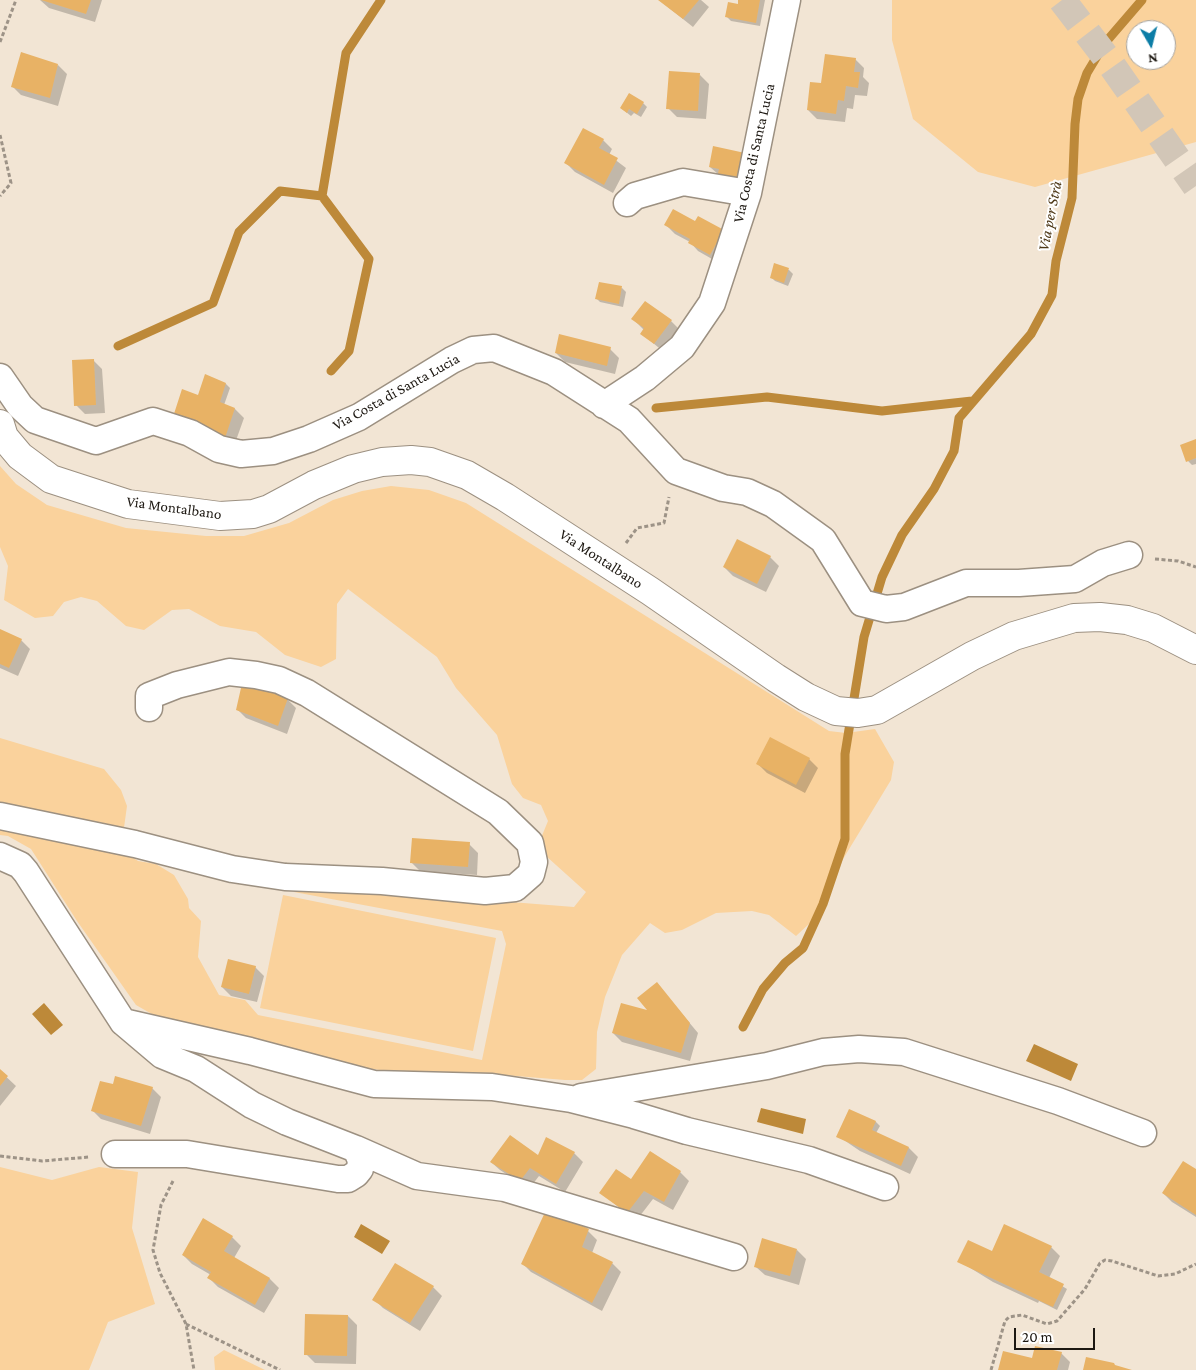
<!DOCTYPE html>
<meta charset="utf-8">
<style>
body{margin:0}
#map{position:relative;width:1196px;height:1370px;overflow:hidden;background:#f2e5d4;font-family:"Crimson Pro",serif}
canvas{display:block}
.north{position:absolute;left:1126px;top:20px;width:50px;height:50px;box-sizing:border-box;background:#fff;border:1px solid #a5a3a0;border-radius:50%;rotate:172deg;font-size:14px;font-weight:700;line-height:20px;text-align:center;color:#1d1812}
.north::after{content:'';display:block;margin:auto;width:18px;height:22px;background:#0c7da6;clip-path:polygon(50% 0,100% 100%,50% 72%,0 100%)}
.scale{position:absolute;left:1014px;top:1328px;width:81px;height:22px;box-sizing:border-box;border:2px solid #1d1812;border-top:0;padding-left:6px;font-size:15px;line-height:18px;white-space:nowrap;color:#1d1812;-webkit-text-stroke:4px #fff;paint-order:stroke}
</style>
<div id="map">
<canvas width="1196" height="1370"></canvas>
<div class="north">N</div>
<div class="scale">20 m</div>
</div>
<script>
const c = document.querySelector('canvas').getContext('2d');
c.lineJoin = 'round';
function fill(path, color) { c.fillStyle = color; c.fill(path, 'evenodd'); }
const shape = rows => new Path2D(rows.map(r => 'M' + r).join(''));
function strokePath(path, color, width, dash) { c.strokeStyle = color; c.lineWidth = width; c.lineCap = dash ? 'butt' : 'round'; c.setLineDash(dash || []); c.stroke(path); }
function drawText(font, color, halo, rows, align = 'center') {
  c.font = font + ' "Crimson Pro",serif'; c.lineWidth = 4; c.setLineDash([]); c.textBaseline = 'middle'; c.strokeStyle = halo; c.fillStyle = color; for (const [text, x, y, turn = 0] of rows) {
    c.save(); c.translate(x, y); c.rotate((+turn || 0) * Math.PI / 180); c.textAlign = isNaN(turn) ? turn : align; if (halo) c.strokeText(text, 0, 0); c.fillText(text, 0, 0); c.restore();
  }
}
fill(shape([
 [892,0,1196,0,1196,142,1035,187,978,172,913,119,892,40],
 [1136,30,1166,30,1166,60,1136,60],
 [0,466,16,484,47,505,126,528,206,536,244,536,289,523,333,500,362,491,391,486,429,490,466,503,829,731,846,733,875,729,894,762,891,780,834,874,825,909,796,936,769,915,752,911,716,913,682,930,665,933,650,923,622,955,605,997,597,1032,596,1069,582,1080,565,1080,479,1073,401,1073,351,1066,157,1017,136,1005,77,921,31,849,8,836,0,835,0,738,104,769,121,790,127,806,122,842,123,851,138,861,156,864,174,875,188,899,189,908,201,921,198,957,219,995,245,1000,258,1015,482,1060,506,944,502,931,294,892,296,885,574,907,586,892,546,856,541,838,548,821,541,805,523,798,512,784,497,735,456,688,437,657,348,589,337,604,336,659,321,667,285,655,256,632,220,626,189,609,172,610,144,630,126,626,97,601,81,597,64,602,53,616,35,618,4,600,8,566,0,547],
 [283,895,496,938,473,1051,260,1008],
 [0,1167,52,1180,99,1167,138,1172,132,1228,155,1304,108,1322,89,1370,0,1370],
 [224,1350,265,1370,215,1370,214,1357]
]), '#fad29c');
fill(shape([
 [44,1003,63,1025,51,1035,32,1014],
 [1034,1044,1078,1064,1071,1081,1026,1061],
 [761,1108,806,1119,803,1134,757,1122],
 [361,1224,390,1241,382,1254,354,1237]
]), '#bd8939');
fill(shape([
 [40,0,102,0,95,22,49,8],
 [659,0,701,0,709,7,693,27],
 [740,0,765,0,760,26,731,21,727,17,739,5],
 [855,59,864,68,863,77,869,83,867,96,855,95,853,109,847,108,845,122,817,119,808,110,822,84],
 [58,65,67,74,58,106,21,95,12,86],
 [700,75,709,84,706,119,677,117,668,108],
 [643,103,647,107,641,117,634,113,631,116,621,108],
 [603,140,612,149,609,155,626,168,613,193,575,172,566,163],
 [744,154,719,175,710,167],
 [696,223,723,231,719,263,698,251,690,242,675,234,666,225],
 [775,265,789,270,793,274,788,286,775,281,771,277],
 [622,288,626,292,623,307,600,302,596,298],
 [633,319,671,321,680,330,664,352,642,334,644,330],
 [610,349,619,358,615,374,565,362,556,353],
 [93,360,102,369,105,413,85,414,76,405],
 [206,376,226,384,230,388,224,405,235,409,244,418,234,446,182,428,203,398],
 [1196,441,1196,464,1192,465,1188,461],
 [770,557,779,566,766,592,733,576,724,567],
 [0,631,21,640,30,649,18,676,0,668],
 [287,699,296,708,287,734,246,718,237,709],
 [809,759,818,768,805,793,767,773,758,764],
 [469,844,478,853,477,875,420,871,411,862],
 [255,967,264,976,257,1002,231,996,222,987],
 [657,984,698,1033,690,1061,622,1042,613,1033,650,1012],
 [0,1071,16,1086,0,1106],
 [113,1086,152,1088,161,1097,150,1134,101,1119,92,1110],
 [850,1111,876,1122,880,1126,876,1133,909,1148,918,1157,910,1174,860,1151,838,1136],
 [547,1139,574,1153,583,1162,565,1192,539,1176,529,1189,500,1170,491,1162,538,1157],
 [1196,1170,1196,1217,1172,1202,1163,1193],
 [680,1172,689,1181,673,1210,653,1199,636,1221,600,1192,631,1181],
 [588,1231,597,1240,592,1253,612,1263,621,1272,602,1311,531,1272,522,1263],
 [232,1237,241,1246,234,1258,270,1279,279,1288,264,1313,218,1287,209,1278,211,1275,192,1264,183,1255],
 [1051,1247,1060,1256,1049,1278,1067,1289,1057,1310,1039,1301,1038,1303,993,1282,959,1261],
 [797,1250,806,1259,799,1285,765,1275,756,1267],
 [433,1287,442,1296,420,1331,383,1308,374,1299],
 [348,1316,357,1325,356,1364,315,1363,306,1354],
 [1061,1353,1070,1362,1068,1370,999,1370]
]), '#0003');
strokePath(shape([
 [118,346,213,303,239,232,280,191,322,196],
 [331,371,349,351,369,259,322,196,346,53,381,0],
 [656,408,767,397,882,411,972,401],
 [743,1027,763,989,785,963,803,948,823,904,845,839,845,754,864,637,882,577,902,535,934,489,954,451,959,418,1031,334,1052,295,1056,261,1072,198,1075,124,1078,99,1087,73,1105,43,1142,0]
]), '#bd8939', 9);
fill(shape([
 [41,0,91,0,86,14],
 [658,0,699,0,683,19],
 [738,0,760,0,756,23,725,17,728,2,738,4],
 [21,52,58,64,50,98,11,87],
 [825,54,856,58,854,72,860,72,858,88,846,86,844,101,838,100,836,114,807,110,810,82,821,83],
 [669,71,700,73,698,111,666,109],
 [629,93,644,102,637,114,629,109,627,113,620,108],
 [583,128,604,139,599,148,618,158,604,185,564,163],
 [713,146,745,153,738,186,716,182,719,169,709,167],
 [673,209,695,221,698,216,724,230,710,255,688,243,690,239,664,225],
 [774,263,789,268,784,283,770,278],
 [599,282,622,286,619,304,595,299],
 [645,301,672,320,654,344,640,334,644,328,631,319],
 [559,334,611,347,607,366,555,353],
 [94,359,96,405,74,406,72,360],
 [205,374,226,383,220,402,235,408,225,438,172,420,182,389,198,395],
 [1196,439,1196,458,1186,462,1180,445],
 [737,539,771,556,757,584,723,567],
 [0,629,22,639,9,668,0,664],
 [243,679,288,698,278,726,236,710],
 [770,737,810,758,796,785,756,764],
 [412,838,470,842,468,867,410,863],
 [228,959,256,966,249,994,221,987],
 [657,982,690,1023,681,1053,612,1033,621,1003,647,1010,637,998],
 [0,1069,8,1076,0,1086],
 [115,1076,153,1087,141,1126,91,1111,100,1081,113,1084],
 [849,1109,876,1121,872,1130,909,1147,901,1166,836,1137],
 [510,1135,538,1155,546,1137,575,1152,556,1184,530,1168,520,1181,490,1162],
 [650,1151,681,1171,664,1202,644,1191,627,1213,599,1193,616,1169,631,1179],
 [1183,1161,1196,1169,1196,1215,1162,1193],
 [547,1208,589,1229,582,1247,613,1262,592,1303,521,1264],
 [203,1218,233,1236,224,1251,270,1278,255,1305,207,1278,211,1272,182,1255],
 [1004,1224,1052,1246,1039,1272,1064,1284,1053,1307,957,1262,968,1240,992,1251],
 [762,1238,797,1249,790,1276,754,1267],
 [395,1263,434,1286,410,1323,372,1300],
 [305,1314,348,1315,347,1356,304,1355],
 [1035,1346,1062,1352,1057,1370,998,1370,1003,1351,1032,1358],
 [1086,1357,1114,1363,1115,1365,1132,1370,1083,1370]
]), '#e8b265');
strokePath(shape([
 [1062,0,1108,60,1196,186]
]), '#d2c6b7', 28, [28, 14]);
const minor = shape([
 [627,203,635,196,683,182,748,193],
 [0,377,20,406,35,420,96,441,153,421,190,433,219,449,241,454,273,451,309,439,359,417,452,360,473,350,494,348,554,372,629,420,676,471,723,488,747,492,773,504,823,540,862,603,886,609,904,607,966,583,1019,583,1075,579,1103,563,1129,555],
 [604,405,645,378,682,347,712,303,748,193,787,0],
 [0,816,135,844,232,869,285,877,382,881,485,891,515,888,531,874,534,862,530,843,498,812,307,693,279,680,256,675,229,672,177,685,149,696,149,708],
 [0,856,20,865,26,872,123,1022,162,1055,196,1069,252,1105,287,1122,356,1149,361,1160,360,1169,356,1174,348,1179,338,1179,187,1154,115,1154],
 [123,1022,250,1051,374,1084,492,1087,571,1099,634,1115,687,1131,809,1160,885,1187],
 [581,1097,767,1066,823,1052,859,1049,904,1052,1058,1101,1143,1133],
 [356,1149,417,1176,505,1188,734,1257]
]);
const tertiary = shape([
 [0,424,4,437,20,456,51,479,128,504,220,516,253,514,269,509,314,485,353,469,382,462,411,460,430,462,467,475,505,497,650,591,776,678,806,697,836,711,858,713,877,710,972,656,1014,636,1074,618,1100,617,1127,620,1153,628,1196,650]
]);
strokePath(minor, '#9c9081', 29);
strokePath(tertiary, '#9c9081', 30);
strokePath(shape([
 [0,42,16,0],
 [0,135,11,183,0,196],
 [626,543,637,528,664,523,669,497],
 [1155,559,1178,561,1196,567],
 [0,1156,42,1161,89,1157],
 [173,1181,161,1205,153,1250,160,1273,186,1324,194,1370],
 [186,1324,280,1370],
 [991,1370,1005,1321,1009,1317,1022,1315,1047,1324,1057,1321,1085,1289,1100,1263,1105,1260,1112,1261,1158,1276,1175,1274,1196,1264]
]), '#9d9387', 3, [4, 2.5]);
strokePath(minor, '#fff', 26);
strokePath(tertiary, '#fff', 28);
drawText('15px', '#1d1812', '#fff', [
 ["Via Costa di Santa Lucia",754,153,-77],
 ["Via Costa di Santa Lucia",396,392,-29],
 ["Via Montalbano",174,508,8],
 ["Via Montalbano",601,559,33]
]);
drawText('italic 16px', '#4d3716', '#fff', [
 ["Via per Strà",1050,216,-79]
]);
</script>
